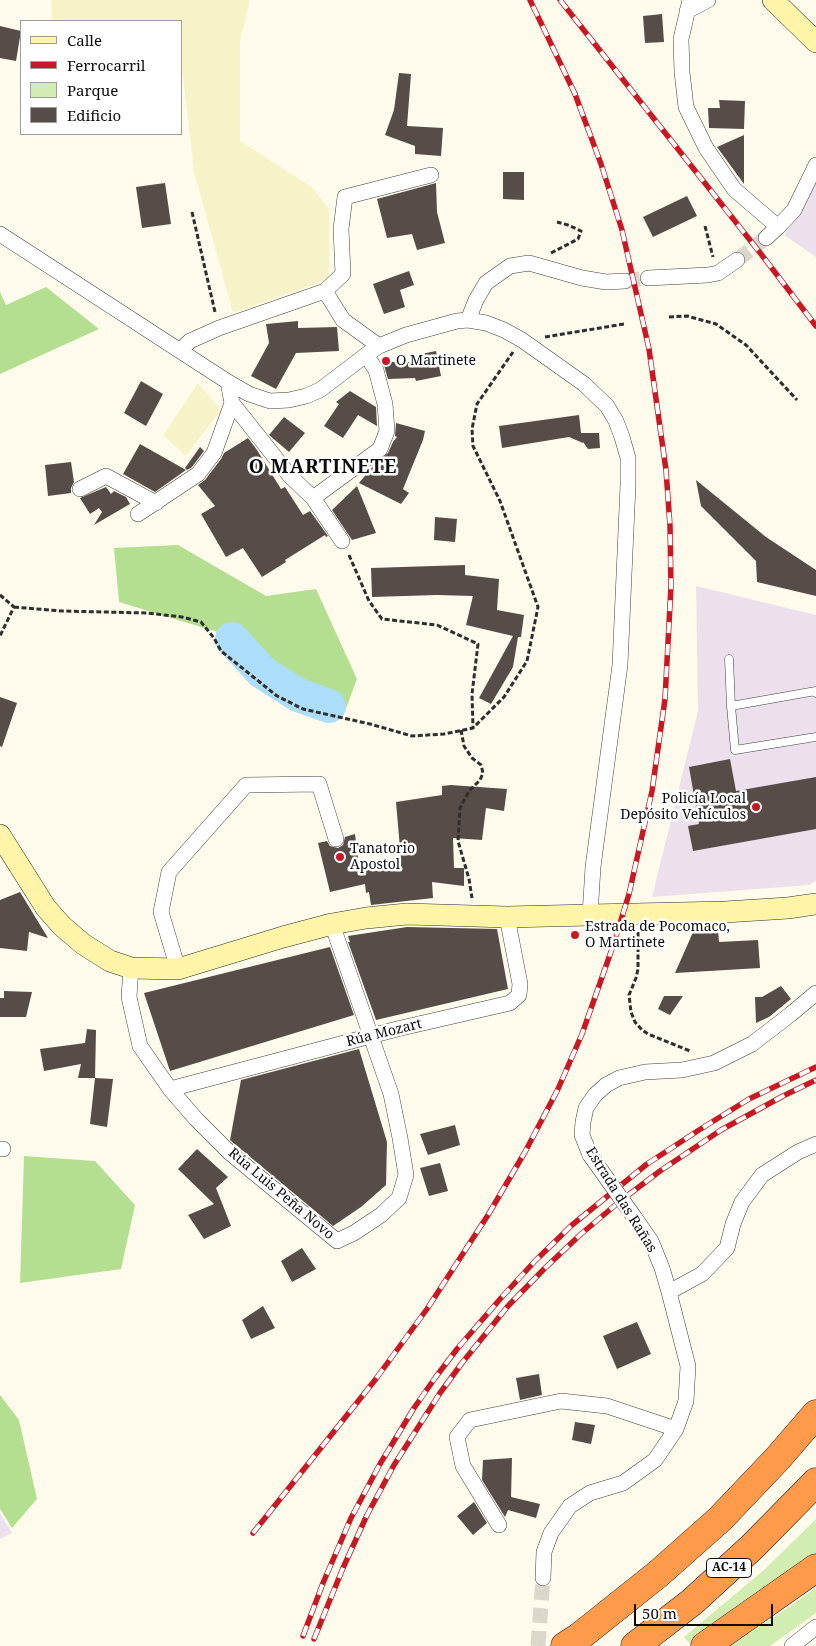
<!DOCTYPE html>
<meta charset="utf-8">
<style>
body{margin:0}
#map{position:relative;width:816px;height:1646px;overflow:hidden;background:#fffbec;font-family:"Noto Serif",serif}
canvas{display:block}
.legend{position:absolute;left:20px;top:20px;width:162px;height:115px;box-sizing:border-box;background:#fff;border:1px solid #9e9e9e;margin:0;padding:6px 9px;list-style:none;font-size:15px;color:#0c0c0c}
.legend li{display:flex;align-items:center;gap:10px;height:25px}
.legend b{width:25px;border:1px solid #9e9e9e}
.scale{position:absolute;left:634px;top:1604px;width:139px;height:22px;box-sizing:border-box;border:2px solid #0c0c0c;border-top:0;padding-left:6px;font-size:15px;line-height:18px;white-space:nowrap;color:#0c0c0c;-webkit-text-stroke:4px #fff;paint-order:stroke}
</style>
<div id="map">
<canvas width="816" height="1646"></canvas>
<ul class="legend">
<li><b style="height:6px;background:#fff4a7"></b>Calle</li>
<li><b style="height:6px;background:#c71924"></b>Ferrocarril</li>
<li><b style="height:14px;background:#d1edb2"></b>Parque</li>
<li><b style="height:14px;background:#564d48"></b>Edificio</li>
</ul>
<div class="scale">50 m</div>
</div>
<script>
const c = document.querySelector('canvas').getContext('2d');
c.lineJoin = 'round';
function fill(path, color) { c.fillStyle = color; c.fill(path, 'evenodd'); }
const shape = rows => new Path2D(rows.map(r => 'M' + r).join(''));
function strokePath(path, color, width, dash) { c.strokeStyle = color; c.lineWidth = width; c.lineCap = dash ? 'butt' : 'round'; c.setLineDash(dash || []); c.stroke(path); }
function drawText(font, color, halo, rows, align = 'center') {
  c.font = font + ' "Noto Serif",serif'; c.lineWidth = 5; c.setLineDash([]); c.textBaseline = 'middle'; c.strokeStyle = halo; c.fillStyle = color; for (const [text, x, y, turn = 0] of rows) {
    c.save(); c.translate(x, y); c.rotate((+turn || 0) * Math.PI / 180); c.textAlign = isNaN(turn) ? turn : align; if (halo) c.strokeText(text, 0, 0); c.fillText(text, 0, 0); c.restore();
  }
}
fill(shape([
 [816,182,816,257,784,235,805,206],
 [696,586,816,615,816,881,809,885,652,897,698,711],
 [0,1513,12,1533,0,1539]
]), '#ebe0ec');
fill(shape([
 [51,0,250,0,240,41,240,141,312,187,329,209,329,279,233,313,194,172,181,59,181,21,52,21],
 [198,383,221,410,186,456,163,435]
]), '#f7f3c9');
fill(shape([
 [816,1519,816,1559,692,1646,684,1637,765,1569],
 [816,1587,816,1613,770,1646,730,1646,795,1603]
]), '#d1edb2');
fill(shape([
 [46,287,99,329,0,374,0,292,6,305],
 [178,545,266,596,316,589,357,679,342,719,264,669,237,638,119,602,114,548],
 [24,1156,95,1161,135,1205,121,1269,20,1283],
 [0,1395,19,1420,37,1499,12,1528,0,1509]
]), '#b4df90');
strokePath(shape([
 [232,639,262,672,298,695,329,706]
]), '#acdefb', 34);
fill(shape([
 [662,14,664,42,645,43,643,16],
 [0,26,21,31,16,61,0,58],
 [399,73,411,74,407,126,443,128,441,156,415,154,415,146,385,135,394,110],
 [719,100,745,101,744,129,709,128,708,108,720,108],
 [744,135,744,184,717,147],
 [503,172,524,172,524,200,503,199],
 [165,183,171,224,142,228,136,187],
 [436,183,437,212,445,243,417,250,412,234,387,238,377,199],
 [687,196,697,216,653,237,643,217],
 [409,271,414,285,400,290,405,307,384,314,373,284],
 [298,321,298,328,337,327,339,351,296,353,276,389,251,376,269,343,266,324],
 [436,351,441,376,416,381,415,378,388,379,383,362,412,362,411,356],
 [141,381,163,394,146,426,124,413],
 [350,391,376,407,377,426,358,415,343,438,324,426,339,404,336,402],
 [579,415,581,433,599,433,600,448,588,449,583,442,583,443,569,437,502,448,499,426],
 [284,417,305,433,289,452,269,435],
 [396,423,425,431,423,440,403,489,409,493,401,504,359,483,374,465,388,453,393,442,397,437,395,436],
 [248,438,257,450,281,489,285,487,303,515,310,511,328,536,326,537,325,535,285,560,286,562,262,577,243,548,226,557,201,514,215,506,198,485,205,480,221,459,224,453],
 [140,444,186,470,155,492,123,474],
 [200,447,204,451,192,467,187,470,185,468],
 [71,462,74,482,71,488,71,493,48,496,45,465],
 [696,480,766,537,816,570,816,596,757,582,756,561,701,506],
 [357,486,376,533,352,540,332,510],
 [106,487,111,494,114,491,126,497,130,504,94,525,102,512,99,508,90,514,80,498],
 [435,517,457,519,455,542,434,540],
 [465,565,465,575,499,579,497,610,524,615,521,637,518,637,513,667,491,704,479,698,513,636,466,625,473,596,437,595,372,597,371,568],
 [0,697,17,703,2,747,0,746],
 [730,759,736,791,816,777,816,829,693,851,688,826,699,824,689,767],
 [451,785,507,789,504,811,486,808,482,840,453,838,454,868,464,868,464,886,432,882,433,898,371,905,369,892,366,893,365,884,330,892,318,843,327,841,330,846,338,848,343,845,345,837,355,834,359,866,400,861,401,860,396,802,442,795,442,786],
 [20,892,48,938,29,932,27,951,0,948,0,900],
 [407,927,497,929,508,989,376,1020,348,942,350,942,348,936],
 [694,930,718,930,719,942,758,940,760,968,675,973],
 [330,947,354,1015,170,1071,144,993],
 [781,986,791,999,769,1017,756,1023,755,997,762,997],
 [4,991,32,992,26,1017,0,1017,0,998,4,998],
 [664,996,683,996,670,1015,658,1009],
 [87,1029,96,1030,95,1078,78,1078,81,1064,44,1071,40,1049,85,1043],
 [359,1049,387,1142,386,1185,361,1207,333,1226,230,1140,241,1080],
 [95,1078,113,1079,107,1127,90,1124],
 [455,1125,460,1145,428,1155,420,1134],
 [197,1149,228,1177,216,1188,231,1226,204,1239,188,1215,214,1204,178,1169],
 [440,1163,448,1191,429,1196,420,1168],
 [302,1248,316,1269,292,1282,281,1261],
 [263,1306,275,1328,251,1339,242,1320],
 [637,1322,651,1354,617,1369,603,1336],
 [539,1374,542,1395,520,1400,516,1378],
 [575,1422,595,1425,591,1444,572,1440],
 [512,1458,511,1497,540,1504,536,1518,508,1510,505,1517,482,1480,483,1460],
 [474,1502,487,1523,473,1535,457,1516]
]), '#564d48');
strokePath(shape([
 [737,260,766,238],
 [625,281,648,278],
 [538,1646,543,1578]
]), '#dbd7ca', 15, [15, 8]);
const lane = shape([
 [729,659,731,706],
 [816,693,816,691,731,706,735,750,816,737]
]);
const street = shape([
 [690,0,681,39,682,72,686,107,706,148,734,189,778,227],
 [687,11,708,0],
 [0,234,228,382,249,394,270,401,289,400,306,396,320,390,366,355,379,346,406,335,457,321,468,320,486,323,504,330,522,340,584,384,607,406,616,421,622,437,628,458,628,485,620,665,593,867,590,915],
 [766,238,778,227,794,210,816,165],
 [648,278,708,275,718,273,737,260],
 [325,291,343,274,341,229,345,197,431,175],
 [468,320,476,300,486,283,510,266,529,263,582,278,606,282,625,281],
 [180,350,190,341,219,328,325,291,343,320,379,346],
 [228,382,232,403,290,476,313,498,342,541],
 [80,489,106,476,156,503],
 [313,498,380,449,387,431,385,404,376,370,366,355],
 [138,514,198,474,214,453,232,403],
 [131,968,129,997,140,1046,170,1089,196,1119,230,1153,337,1241,354,1233,381,1215,399,1198,406,1175,400,1138,391,1094,332,924],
 [178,969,161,912,169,872,246,785,319,784,336,839],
 [170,1089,397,1029,510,1003,519,995,520,984,507,917],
 [0,1149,3,1149],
 [590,1155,582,1135,583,1122,586,1108,595,1095,606,1085,619,1078,645,1072,682,1070,714,1063,752,1044,791,1014,816,993],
 [669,1292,702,1274,727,1248,733,1224,742,1202,762,1175,798,1152,816,1144],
 [499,1525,463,1466,457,1437,470,1420,561,1401,607,1406,676,1429],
 [543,1578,544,1552,551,1533,570,1506,590,1493,623,1483,655,1460,676,1429,686,1401,688,1366,669,1292,662,1268,651,1241,635,1218],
 [792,1646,816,1627]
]);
const secondary = shape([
 [773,0,816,42],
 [0,835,46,908,62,926,83,944,110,961,131,968,178,969,283,937,332,924,366,918,407,914,507,917,590,915,725,912,788,908,816,904]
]);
const highway = shape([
 [565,1646,579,1637,658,1574,720,1519,778,1458,816,1414],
 [635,1646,692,1602,752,1547,816,1482],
 [705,1646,816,1568]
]);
strokePath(lane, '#3f3f3f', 9);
strokePath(street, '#3f3f3f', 16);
strokePath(secondary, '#2e2e2e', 22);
strokePath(highway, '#1d1d1d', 29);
strokePath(shape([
 [192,212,215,312],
 [705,226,713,257],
 [551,253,578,239,581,231,568,225,557,222],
 [669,317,687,316,716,324,746,345,797,400],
 [545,337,624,324],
 [349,555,369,601,382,619,437,625,478,644,472,694,473,727],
 [0,595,14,607,0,636],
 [14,607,61,611,147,613,182,617,201,622,214,638,221,651,277,696,303,709,370,724,412,736,444,734,473,728,504,697,527,661,538,607,500,501,473,446,472,429,477,404,513,352],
 [461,730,464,746,472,758,481,765,483,773,480,780,469,791,460,808,458,841,469,879,472,898],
 [638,932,638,969,636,978,629,995,631,1012,635,1022,642,1030,648,1034,690,1051]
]), '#2e2e2e', 3, [5, 2.5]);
strokePath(lane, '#fff', 8);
strokePath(street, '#fff', 15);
strokePath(secondary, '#fff4a7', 21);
strokePath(highway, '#ff9a4a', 28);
const rail = shape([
 [560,0,761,254,816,326],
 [253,1533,375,1380,427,1309,488,1215,525,1152,558,1089,582,1034,613,946,629,894,652,791,665,699,671,586,670,526,666,470,649,349,622,230,601,164,575,94,530,0],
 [303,1636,323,1583,351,1518,380,1464,414,1408,435,1378,457,1349,501,1298,535,1261,572,1225,647,1164,699,1130,749,1099,816,1067],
 [314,1639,343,1568,367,1515,394,1465,440,1393,462,1363,508,1306,544,1269,581,1234,619,1202,660,1171,721,1130,783,1096,816,1080]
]);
strokePath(rail, '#c71924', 5.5);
strokePath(rail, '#fff', 4, [11]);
const streetBridge = shape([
 [590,1155,635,1218]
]);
strokePath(streetBridge, '#3f3f3f', 16, []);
strokePath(streetBridge, '#fff', 15);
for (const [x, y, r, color] of [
 [386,361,5,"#c71924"],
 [756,807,5,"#c71924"],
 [340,857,5,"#c71924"],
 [575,935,5,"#c71924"]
]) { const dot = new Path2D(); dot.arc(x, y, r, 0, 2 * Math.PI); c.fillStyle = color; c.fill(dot); strokePath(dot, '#fff', 2); }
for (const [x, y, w] of [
 [729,1568,45]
]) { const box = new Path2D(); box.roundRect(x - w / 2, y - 9.5, w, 19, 4); c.fillStyle = '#fff'; c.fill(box); strokePath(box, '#0c0c0c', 1); }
drawText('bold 12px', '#0c0c0c', null, [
 ["AC-14",729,1568]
]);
drawText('14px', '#0c0c0c', '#fff', [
 ["O Martinete",396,361],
 ["Policía Local",746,799,"right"],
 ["Depósito Vehículos",746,815,"right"],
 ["Tanatorio",350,849],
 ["Apostol",350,865],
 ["Estrada de Pocomaco,",585,927],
 ["O Martinete",585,943]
], 'left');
drawText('14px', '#0c0c0c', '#fff', [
 ["Rúa Mozart",384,1033,-14],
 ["Rúa Luis Peña Novo",281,1194,40],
 ["Estrada das Rañas",621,1200,58]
]);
c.letterSpacing = '1px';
drawText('bold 19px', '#0c0c0c', '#fff', [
 ["O MARTINETE",323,468]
]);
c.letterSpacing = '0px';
</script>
